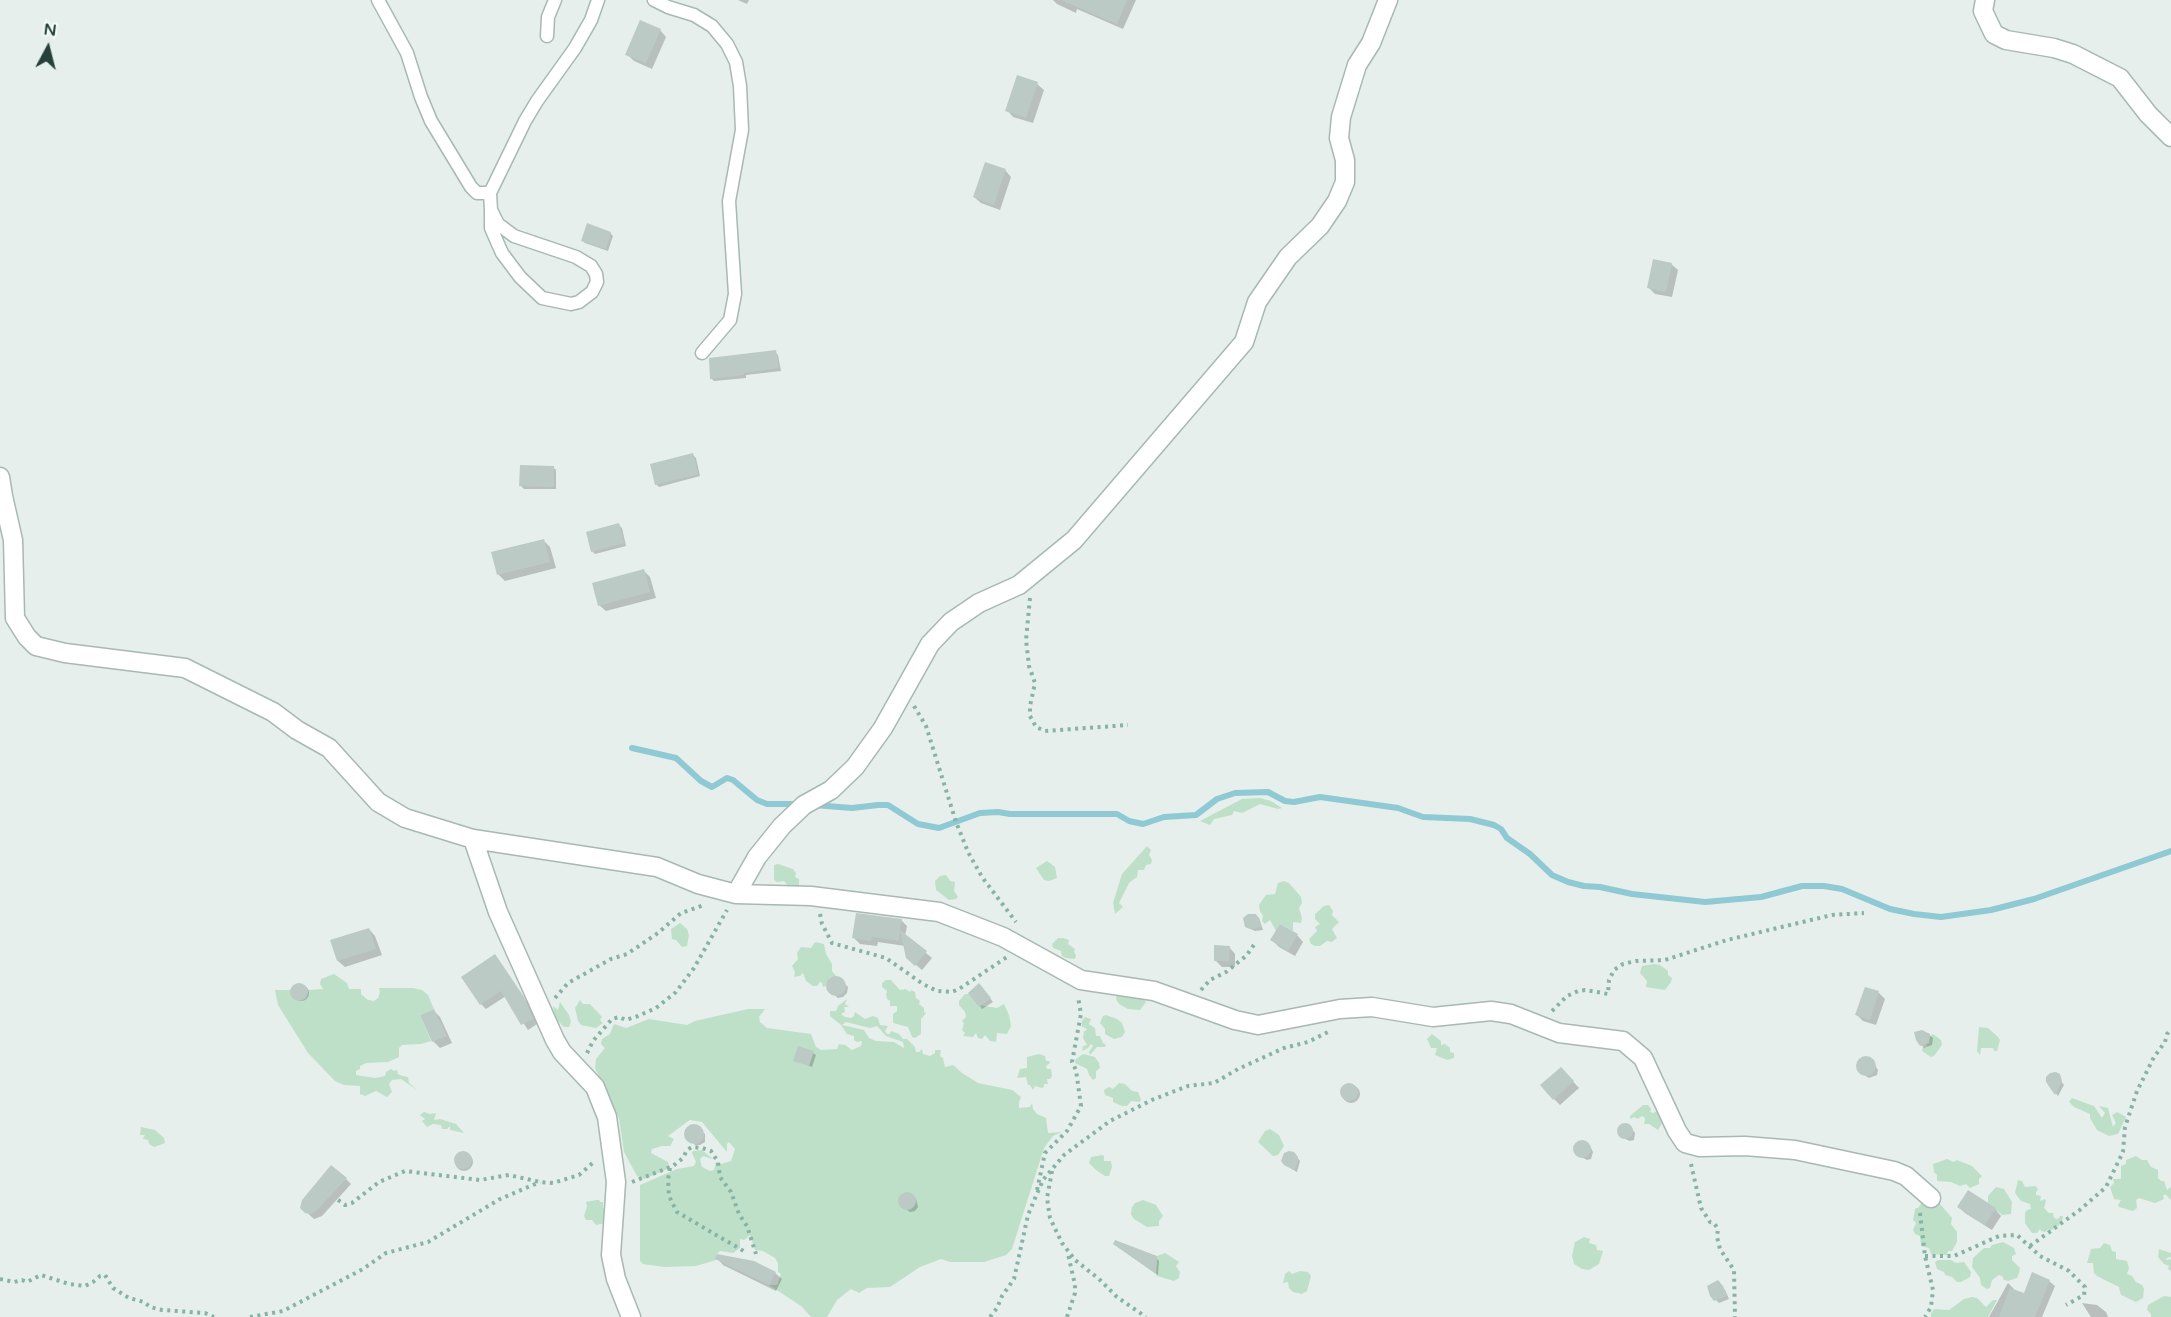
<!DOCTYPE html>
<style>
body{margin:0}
#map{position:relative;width:2171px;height:1317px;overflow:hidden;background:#e6efeb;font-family:"Varela Round",sans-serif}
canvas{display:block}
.north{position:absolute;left:18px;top:18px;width:60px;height:60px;-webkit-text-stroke:4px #f7fbf9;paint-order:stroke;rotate:7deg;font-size:16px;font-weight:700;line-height:24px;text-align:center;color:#24423a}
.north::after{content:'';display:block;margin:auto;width:21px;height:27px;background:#24423a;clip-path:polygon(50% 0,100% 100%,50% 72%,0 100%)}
</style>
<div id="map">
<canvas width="2171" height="1317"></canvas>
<div class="north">N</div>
</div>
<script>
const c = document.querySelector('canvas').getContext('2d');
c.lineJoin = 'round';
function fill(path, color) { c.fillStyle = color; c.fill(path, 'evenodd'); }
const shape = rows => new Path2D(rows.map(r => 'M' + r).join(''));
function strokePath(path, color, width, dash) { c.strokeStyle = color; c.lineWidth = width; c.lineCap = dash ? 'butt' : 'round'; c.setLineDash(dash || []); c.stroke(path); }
fill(shape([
 [1260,798,1271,801,1282,808,1278,809,1260,804,1242,813,1234,811,1232,815,1214,819,1210,825,1200,821,1242,799],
 [1147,846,1151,850,1149,855,1152,860,1151,864,1146,865,1144,870,1138,870,1137,877,1129,883,1119,903,1123,907,1115,914,1113,903,1122,874],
 [1047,861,1055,867,1057,878,1049,881,1044,880,1036,868],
 [778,864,793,869,796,873,795,877,799,879,799,886,788,886,784,881,777,882,774,880,774,865],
 [946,875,950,881,955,882,954,891,958,897,956,899,949,900,936,890,935,881,940,876],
 [1284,881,1289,883,1301,897,1302,903,1299,908,1302,918,1301,923,1293,922,1293,931,1280,924,1276,931,1270,920,1265,924,1262,921,1263,916,1260,911,1259,905,1263,899,1266,895,1275,894,1278,883],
 [1329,905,1333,911,1332,915,1339,922,1332,929,1337,938,1332,942,1327,941,1320,946,1315,946,1311,944,1309,939,1317,931,1315,927,1320,924,1315,919,1315,914,1324,906],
 [680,923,687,929,689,935,687,946,682,947,676,940,672,939,671,929],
 [1058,938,1063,938,1069,940,1068,944,1075,949,1074,952,1076,955,1075,959,1066,958,1062,956,1061,951,1053,948,1052,944],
 [815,942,824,944,826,954,832,964,832,971,836,976,830,978,826,986,823,987,822,983,820,982,817,986,813,986,806,981,803,973,800,976,794,977,795,972,792,966,798,959,797,953,801,947,811,948],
 [1654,964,1660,965,1668,971,1668,975,1672,978,1671,982,1665,990,1646,987,1647,981,1640,973,1642,966],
 [334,974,347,983,349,989,361,989,361,994,368,1000,374,1001,378,998,380,992,379,988,413,988,422,990,428,995,434,1009,420,1015,431,1041,421,1044,402,1045,399,1048,399,1057,388,1062,366,1063,360,1066,360,1069,356,1071,356,1075,375,1078,385,1076,386,1072,391,1069,394,1071,397,1070,398,1074,402,1076,408,1077,409,1083,417,1090,401,1079,392,1080,389,1084,392,1092,387,1097,376,1091,365,1096,360,1094,360,1086,344,1085,335,1081,308,1053,278,1005,275,990,291,990,293,998,301,1000,306,998,308,990,323,989,320,984,321,979],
 [886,980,891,980,900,990,906,989,910,992,911,990,915,992,916,998,920,1001,919,1004,924,1008,924,1012,926,1013,921,1019,921,1034,915,1038,912,1037,908,1027,893,1023,893,1014,897,1011,897,1006,890,1006,890,1001,887,999,886,995,887,991,882,987,882,983],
 [1117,993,1143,998,1146,1002,1140,1010,1128,1009,1119,1004,1116,999],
 [965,994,969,994,979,1005,997,1008,1004,1004,1009,1015,1011,1026,1007,1034,997,1033,996,1042,990,1041,985,1035,982,1039,978,1038,976,1033,973,1037,963,1036,965,1033,962,1030,964,1023,962,1021,966,1017,965,1012,959,1005,959,1001],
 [847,999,845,1004,849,1007,844,1007,845,1012,841,1014,845,1017,851,1018,854,1016,855,1012,865,1019,873,1016,878,1018,880,1025,888,1026,885,1031,887,1034,890,1034,891,1031,899,1034,903,1039,907,1039,915,1047,916,1052,919,1052,922,1049,923,1054,930,1056,935,1053,935,1050,941,1050,940,1056,943,1058,945,1067,953,1065,962,1073,978,1083,1012,1090,1021,1097,1019,1102,1019,1108,1030,1107,1032,1103,1033,1109,1037,1114,1046,1118,1048,1133,1062,1132,1053,1136,1044,1148,1012,1249,1006,1255,984,1262,950,1262,941,1259,920,1267,890,1287,867,1288,859,1293,851,1289,837,1300,827,1317,811,1317,801,1306,769,1285,777,1285,781,1274,778,1272,778,1263,775,1258,763,1251,755,1250,750,1235,744,1240,740,1239,740,1248,733,1253,720,1251,717,1254,716,1260,696,1266,664,1267,643,1264,640,1261,640,1185,677,1169,694,1166,696,1162,692,1153,693,1151,702,1150,713,1159,703,1156,700,1159,702,1167,710,1171,714,1170,716,1162,721,1164,731,1161,735,1149,729,1142,727,1144,727,1152,702,1122,690,1120,668,1136,674,1139,670,1146,662,1146,652,1149,651,1153,668,1162,670,1168,644,1179,637,1176,624,1152,619,1119,595,1068,596,1059,605,1048,601,1044,602,1039,610,1034,614,1024,626,1028,649,1019,687,1025,695,1021,748,1009,765,1009,759,1017,760,1022,767,1028,811,1034,816,1047,821,1050,837,1049,839,1044,845,1045,852,1050,861,1046,862,1041,857,1042,854,1040,854,1036,847,1034,841,1025,830,1016,830,1011,836,1011,838,1006],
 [846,1022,870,1028,877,1026,886,1036,903,1042,904,1048,894,1042,876,1041,869,1038,864,1030,842,1025],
 [580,1000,583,1004,590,1004,602,1017,600,1020,603,1023,596,1028,581,1025,578,1021,575,1008],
 [560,1002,569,1015,571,1022,569,1027,564,1027,555,1018,553,1006,558,1010],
 [1106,1015,1117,1019,1122,1023,1125,1032,1122,1037,1114,1039,1105,1034,1105,1029,1100,1023,1103,1016],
 [1085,1017,1091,1019,1089,1024,1095,1028,1096,1036,1100,1036,1103,1043,1106,1045,1105,1047,1097,1047,1090,1055,1089,1052,1093,1046,1091,1044,1088,1048,1082,1051,1083,1046,1087,1045,1083,1038,1084,1031,1087,1030,1086,1028,1082,1027,1082,1021],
 [1979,1027,1988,1028,1998,1037,2000,1040,1997,1051,1994,1051,1993,1048,1981,1048,1980,1055,1977,1051],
 [1432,1034,1441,1041,1441,1045,1445,1044,1450,1048,1450,1052,1454,1053,1454,1058,1447,1060,1435,1055,1437,1048,1431,1048,1427,1039],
 [1933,1034,1941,1040,1942,1045,1934,1056,1931,1057,1922,1051,1923,1047,1927,1047,1926,1044,1929,1040,1930,1036],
 [1039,1054,1045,1056,1046,1061,1049,1061,1050,1063,1046,1066,1047,1069,1051,1069,1052,1076,1050,1079,1047,1079,1048,1084,1044,1084,1044,1087,1042,1088,1035,1086,1033,1090,1030,1085,1028,1085,1026,1077,1017,1078,1020,1069,1027,1068,1027,1057],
 [1083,1054,1095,1057,1099,1063,1100,1068,1096,1071,1096,1078,1093,1080,1089,1075,1087,1069,1075,1063,1076,1059],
 [1119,1083,1125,1084,1132,1091,1138,1092,1141,1099,1140,1102,1131,1101,1127,1106,1122,1106,1113,1102,1113,1098,1105,1095,1104,1090,1109,1087,1113,1089],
 [2072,1098,2094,1106,2102,1118,2105,1113,2099,1106,2108,1108,2113,1127,2116,1123,2112,1115,2117,1112,2126,1117,2118,1134,2109,1136,2097,1130,2090,1118,2090,1114,2074,1107,2069,1102],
 [1643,1105,1648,1105,1651,1109,1650,1112,1653,1113,1659,1110,1665,1118,1658,1130,1649,1124,1644,1124,1645,1118,1642,1116,1638,1119,1634,1117,1630,1119,1630,1116],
 [424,1112,430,1114,436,1113,434,1120,440,1119,456,1124,464,1133,450,1130,450,1126,447,1129,442,1129,441,1125,433,1124,427,1127,422,1121,425,1119,420,1115],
 [141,1127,155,1130,164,1138,165,1143,154,1147,149,1144,148,1140,143,1139,145,1135,140,1135],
 [1270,1129,1279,1135,1284,1146,1278,1155,1273,1156,1258,1142,1265,1131],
 [1102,1155,1104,1156,1104,1161,1111,1161,1112,1167,1109,1176,1105,1176,1096,1170,1089,1163,1091,1157],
 [2136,1156,2142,1160,2147,1160,2151,1167,2158,1170,2158,1178,2161,1181,2164,1181,2167,1190,2171,1187,2171,1200,2165,1194,2163,1196,2164,1199,2155,1203,2139,1198,2136,1200,2137,1208,2133,1211,2119,1207,2118,1205,2121,1200,2114,1199,2110,1187,2114,1183,2113,1179,2121,1179,2121,1166,2126,1164,2126,1160],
 [1947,1159,1954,1162,1957,1160,1972,1166,1982,1176,1979,1179,1979,1184,1970,1188,1966,1184,1960,1186,1951,1182,1937,1181,1937,1175,1934,1172,1933,1164],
 [2018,1180,2022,1181,2025,1187,2036,1186,2038,1190,2036,1192,2036,1195,2041,1196,2040,1201,2045,1199,2046,1201,2044,1208,2049,1213,2053,1213,2054,1218,2058,1219,2060,1216,2063,1216,2062,1223,2050,1231,2049,1229,2045,1232,2041,1231,2040,1229,2037,1233,2032,1233,2025,1223,2025,1213,2027,1210,2031,1209,2030,1204,2021,1201,2015,1193],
 [1996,1187,2004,1189,2012,1202,2011,1214,2002,1215,1988,1203,1988,1196],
 [596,1200,599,1200,600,1202,603,1202,603,1208,606,1210,606,1223,596,1225,592,1220,586,1220,584,1216,587,1206,586,1202],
 [1143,1200,1156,1205,1163,1216,1159,1221,1159,1226,1147,1227,1134,1219,1131,1214,1132,1207,1135,1203],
 [1923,1200,1939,1200,1940,1204,1952,1218,1951,1224,1957,1232,1957,1242,1952,1251,1948,1251,1947,1255,1931,1254,1929,1248,1921,1246,1920,1236,1915,1234,1913,1230,1916,1223,1913,1220,1915,1209,1919,1207],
 [1584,1237,1590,1239,1589,1243,1596,1245,1597,1250,1603,1251,1599,1264,1589,1270,1582,1269,1574,1264,1572,1256,1575,1242],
 [2003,1242,2014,1248,2016,1254,2012,1256,2012,1260,2020,1268,2019,1273,2017,1278,2008,1281,2004,1280,2002,1276,1999,1275,1992,1280,1990,1288,1987,1289,1981,1285,1980,1278,1972,1267,1973,1258,1984,1248,1990,1248,1992,1245],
 [2104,1243,2110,1245,2112,1251,2116,1252,2116,1259,2127,1261,2129,1268,2127,1274,2132,1276,2136,1282,2142,1285,2144,1289,2143,1298,2136,1302,2121,1295,2119,1287,2097,1276,2094,1273,2093,1263,2087,1263,2091,1249,2100,1248],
 [2159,1249,2171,1253,2171,1257,2167,1258,2166,1260,2171,1259,2171,1271,2168,1269,2169,1266,2164,1264,2158,1257],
 [1165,1253,1179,1262,1176,1266,1180,1272,1179,1278,1174,1281,1157,1276,1154,1270,1157,1266,1157,1256],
 [1938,1260,1951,1260,1956,1263,1964,1262,1971,1272,1970,1277,1961,1282,1957,1282,1952,1277,1945,1275,1944,1272,1937,1269,1935,1262],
 [1289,1271,1292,1274,1300,1271,1308,1272,1311,1276,1307,1291,1302,1294,1293,1292,1289,1288,1288,1282,1283,1283,1285,1274],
 [2164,1296,2171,1297,2171,1317,2151,1317,2151,1314,2147,1310,2148,1305],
 [1972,1297,1977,1298,1986,1307,1993,1300,1997,1300,1988,1317,1931,1317,1931,1314,1934,1309,1949,1310,1964,1299]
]), '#bfe0c8');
fill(shape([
 [738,0,749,0,747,4],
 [1053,0,1136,0,1123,29,1077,9,1076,13,1057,4],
 [660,30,666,37,652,69,634,61,627,54],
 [1037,84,1044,90,1033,123,1013,117,1007,110],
 [1005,170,1011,177,1000,210,981,203,974,197],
 [610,233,613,236,608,251,585,243,582,240],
 [1671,264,1678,270,1672,297,1655,294,1649,288],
 [775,352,778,355,781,371,746,375,746,378,714,381,711,378],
 [693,455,696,458,700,476,659,487,656,484],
 [553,467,556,470,556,489,524,489,521,486],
 [619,525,622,528,626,546,595,554,592,551],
 [544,541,550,547,556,568,505,581,499,575,493,553],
 [644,571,650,577,656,598,606,611,599,605],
 [1256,915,1259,918,1263,930,1255,931,1246,927],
 [901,920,907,926,905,936,932,958,922,970,914,963,905,946,878,942,877,946,860,944,854,938],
 [369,929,375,936,382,955,345,967,338,961,332,941],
 [1297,935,1303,942,1295,956,1279,947,1272,940],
 [1229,947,1235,954,1235,967,1222,967,1215,960],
 [495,956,528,1004,537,1024,528,1030,506,996,486,1009,481,1004],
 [833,978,839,978,848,987,847,993,843,997,838,998,828,989,829,981],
 '293 993a8 8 0 1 1 16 0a8 8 0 1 1-16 0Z',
 [982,988,993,1002,982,1009,980,1006],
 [1866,988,1879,993,1885,999,1876,1025,1863,1021,1857,1015],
 [434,1011,440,1017,452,1043,440,1048,434,1042,422,1016],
 [1925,1032,1933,1038,1932,1045,1924,1048,1917,1040,1916,1033],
 [813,1053,816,1055,812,1067,795,1060],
 [1865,1057,1871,1059,1878,1070,1877,1075,1869,1078,1858,1071,1857,1065,1860,1059],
 [2055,1074,2064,1085,2058,1096,2047,1082],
 [1567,1075,1579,1088,1560,1105,1554,1099],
 '1342 1094a9 9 0 1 1 18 0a9 9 0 1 1-18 0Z',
 [1626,1125,1629,1125,1635,1133,1634,1140,1630,1141,1625,1139,1619,1130],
 [690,1127,698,1127,705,1134,705,1142,700,1145,695,1145,686,1135],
 [1581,1142,1591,1148,1593,1152,1591,1159,1587,1160,1576,1154,1575,1149],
 '455 1162a9 9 0 1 1 18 0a9 9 0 1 1-18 0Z',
 [1294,1153,1300,1161,1297,1172,1285,1165],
 [346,1179,351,1184,322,1216,314,1219,302,1208],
 [908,1194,916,1199,918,1207,915,1211,910,1212,900,1205,899,1200,901,1196],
 [1959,1207,1995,1209,2001,1216,1992,1230,1965,1213],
 [1118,1247,1156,1258,1159,1261,1158,1275],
 [717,1258,775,1273,782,1279,776,1291,723,1265],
 [2049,1281,2055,1286,2042,1317,1989,1317,2008,1283,2014,1289,2014,1291,2025,1295],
 [1717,1282,1725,1290,1729,1299,1719,1303,1712,1296],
 [2082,1303,2097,1305,2106,1312,2108,1317,2091,1317]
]), '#0003');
strokePath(shape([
 [632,748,676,758,701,781,712,787,727,778,733,780,757,800,767,804,798,804],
 [814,805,852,808,878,805,888,805,918,824,939,828,980,813,998,812,1010,814,1117,814,1129,821,1143,824,1164,817,1196,815,1217,799,1235,793,1268,792,1285,801,1294,802,1320,797,1398,808,1423,817,1470,819,1494,825,1501,829,1507,838,1530,854,1552,875,1568,882,1584,886,1600,887,1632,894,1705,902,1761,897,1802,886,1824,886,1842,889,1890,909,1914,914,1941,917,1991,910,2034,899,2171,851]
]), '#8ec9d4', 6);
fill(shape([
 [1061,0,1127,0,1117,24],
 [640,20,661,29,646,63,625,55],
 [1017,75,1038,82,1026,118,1005,111],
 [985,162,1006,169,994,205,973,197],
 [587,223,611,232,606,249,581,241],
 [1653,259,1672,263,1666,292,1647,288],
 [776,350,779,368,744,373,744,375,710,379,709,358],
 [693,453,698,474,655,485,650,464],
 [520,465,554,466,554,487,519,486],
 [619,523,624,543,591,552,586,532],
 [544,539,550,562,497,575,491,552],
 [644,569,650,592,598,606,592,583],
 [856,913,902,919,900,930,927,951,915,966,906,958,900,930,899,941,872,937,871,941,852,938],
 [1248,914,1256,914,1262,927,1251,929,1245,927,1243,918],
 [1280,924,1298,934,1288,951,1270,940],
 [369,928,376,949,337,961,330,940],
 [1214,945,1230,946,1229,961,1214,961],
 [495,954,524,997,533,1019,521,1025,501,991,480,1005,461,977],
 '826 986a10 10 0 1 1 20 0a10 10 0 1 1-20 0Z',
 [979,983,991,998,979,1007,968,993],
 '290 992a9 9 0 1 1 18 0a9 9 0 1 1-18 0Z',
 [1865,987,1879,991,1870,1020,1855,1015],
 [434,1009,447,1036,432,1042,420,1015],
 [1922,1030,1930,1034,1929,1043,1920,1046,1916,1040,1914,1032],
 [798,1046,814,1051,809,1066,793,1061],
 '1856 1066a10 10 0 1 1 20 0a10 10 0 1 1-20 0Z',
 [1561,1067,1574,1081,1553,1100,1540,1085],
 [2056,1072,2060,1074,2062,1081,2055,1095,2046,1082,2046,1077,2050,1073],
 '1340 1092a9 9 0 1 1 18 0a9 9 0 1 1-18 0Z',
 '1617 1131a8 8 0 1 1 16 0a8 8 0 1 1-16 0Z',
 '684 1134a10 10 0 1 1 20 0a10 10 0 1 1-20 0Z',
 '1573 1149a9 9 0 1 1 18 0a9 9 0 1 1-18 0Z',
 '454 1160a9 9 0 1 1 18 0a9 9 0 1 1-18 0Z',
 [1289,1151,1294,1152,1298,1157,1298,1162,1294,1170,1284,1165,1281,1161,1284,1153],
 [331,1165,347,1178,316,1211,311,1214,305,1213,300,1208,302,1200],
 [1968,1190,1996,1208,1985,1225,1957,1207],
 '898 1201a9 9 0 1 1 18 0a9 9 0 1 1-18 0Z',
 [1115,1240,1157,1256,1156,1274,1113,1244],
 [717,1254,754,1261,776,1272,769,1285,715,1259],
 [2032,1272,2050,1280,2035,1317,1999,1317,2010,1288,2024,1293],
 [1718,1280,1723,1286,1727,1296,1714,1301,1710,1296,1707,1286]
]), '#bbcac4');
const lane = shape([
 [378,0,407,53,421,97,431,121,471,187,477,193,490,193],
 [654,0,668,7,694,15,712,26,727,44,736,62,740,86,742,130,729,201,735,294,730,320,702,353],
 [547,36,548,17,555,0],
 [491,210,498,224,514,236,576,257,591,266,596,274,597,282,592,292,579,302,571,304,542,298,520,277,502,253,491,228,491,210],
 [491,210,490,193,525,121,537,101,575,48,591,20,598,0]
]);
const street = shape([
 [1985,0,1983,11,1994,34,2006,40,2054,48,2073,54,2120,78,2148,114,2171,137],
 [0,477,3,496,13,540,15,618,27,637,36,646,65,653,185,668,273,712,297,730,329,748,378,802,405,818,473,839,657,867,698,884,736,894,811,896,939,912,1003,937,1081,980,1154,991,1235,1020,1258,1025,1340,1009,1372,1007,1433,1017,1491,1011,1511,1014,1559,1033,1623,1041,1643,1058,1677,1131,1685,1143,1700,1147,1745,1146,1795,1150,1894,1171,1906,1176,1931,1198],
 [473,839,498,912,555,1040,562,1052,595,1087,607,1117,616,1182,611,1255,616,1279,631,1317],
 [736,894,757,857,782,826,804,805,831,790,855,767,883,728,930,644,951,622,979,603,1019,585,1074,540,1244,342,1257,302,1288,257,1320,226,1337,201,1345,182,1345,160,1339,138,1341,117,1357,65,1371,43,1388,0]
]);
strokePath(lane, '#a8b8b2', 15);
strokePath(street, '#a8b8b2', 21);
strokePath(shape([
 [1030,598,1026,640,1029,666,1035,683,1030,706,1030,716,1036,727,1045,731,1128,725],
 [914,706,926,726,956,822,968,852,982,877,1016,922],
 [820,914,822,924,832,943,886,958,923,984,937,991,952,992,959,989,1007,957],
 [1201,990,1210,980,1226,972,1246,956,1256,942],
 [555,998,568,983,611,959,627,954,658,933,681,913,704,905],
 [1552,1011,1567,996,1578,991,1585,990,1608,994,1609,980,1614,970,1623,964,1636,961,1665,960,1727,940,1832,915,1864,913],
 [587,1053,593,1041,612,1019,619,1017,626,1020,638,1016,656,1008,676,992,694,968,727,910],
 [1691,1164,1701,1208,1710,1222,1714,1223,1718,1229,1717,1237,1720,1249,1734,1270,1735,1317],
 [670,1168,668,1180,669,1196,677,1212,747,1253],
 [1052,1171,1047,1198,1050,1218,1062,1243,1075,1260,1099,1279,1117,1297,1146,1317],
 [632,1182,673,1166,683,1158,687,1150,692,1147,702,1148,711,1151,718,1162,720,1177,731,1192,739,1214,747,1226,756,1254],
 [1037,1190,1045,1153,1067,1131,1081,1106,1076,1070,1072,1062,1081,1014,1078,997],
 [338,1200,345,1205,352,1203,379,1182,405,1171,480,1180,509,1175,540,1182,553,1183,579,1175,595,1161],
 [1920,1213,1925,1256,1933,1290,1931,1307,1925,1317],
 [2030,1246,2081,1209,2106,1187,2123,1152,2125,1127,2137,1091,2154,1057,2165,1042,2167,1034,2171,1029],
 [1925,1256,1954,1256,1999,1236,2017,1235,2040,1256,2069,1271,2085,1287,2084,1295,2066,1305],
 [0,1279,14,1282,22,1280,27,1282,41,1275,69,1284,85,1286,93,1282,100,1276,105,1275,113,1288,129,1298,144,1302,150,1307,162,1310,205,1313,214,1317],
 [250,1317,283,1311,363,1269,386,1253,428,1242,500,1199,540,1182],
 [990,1317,997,1308,1002,1296,1014,1279,1028,1215,1036,1196,1043,1180,1064,1155,1110,1121,1154,1099,1188,1086,1214,1083,1238,1069,1284,1048,1308,1042,1330,1031],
 [1067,1317,1075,1293,1075,1285,1068,1254]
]), '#86b3a5', 4, [3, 4.5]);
strokePath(lane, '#fff', 12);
strokePath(street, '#fff', 18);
</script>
